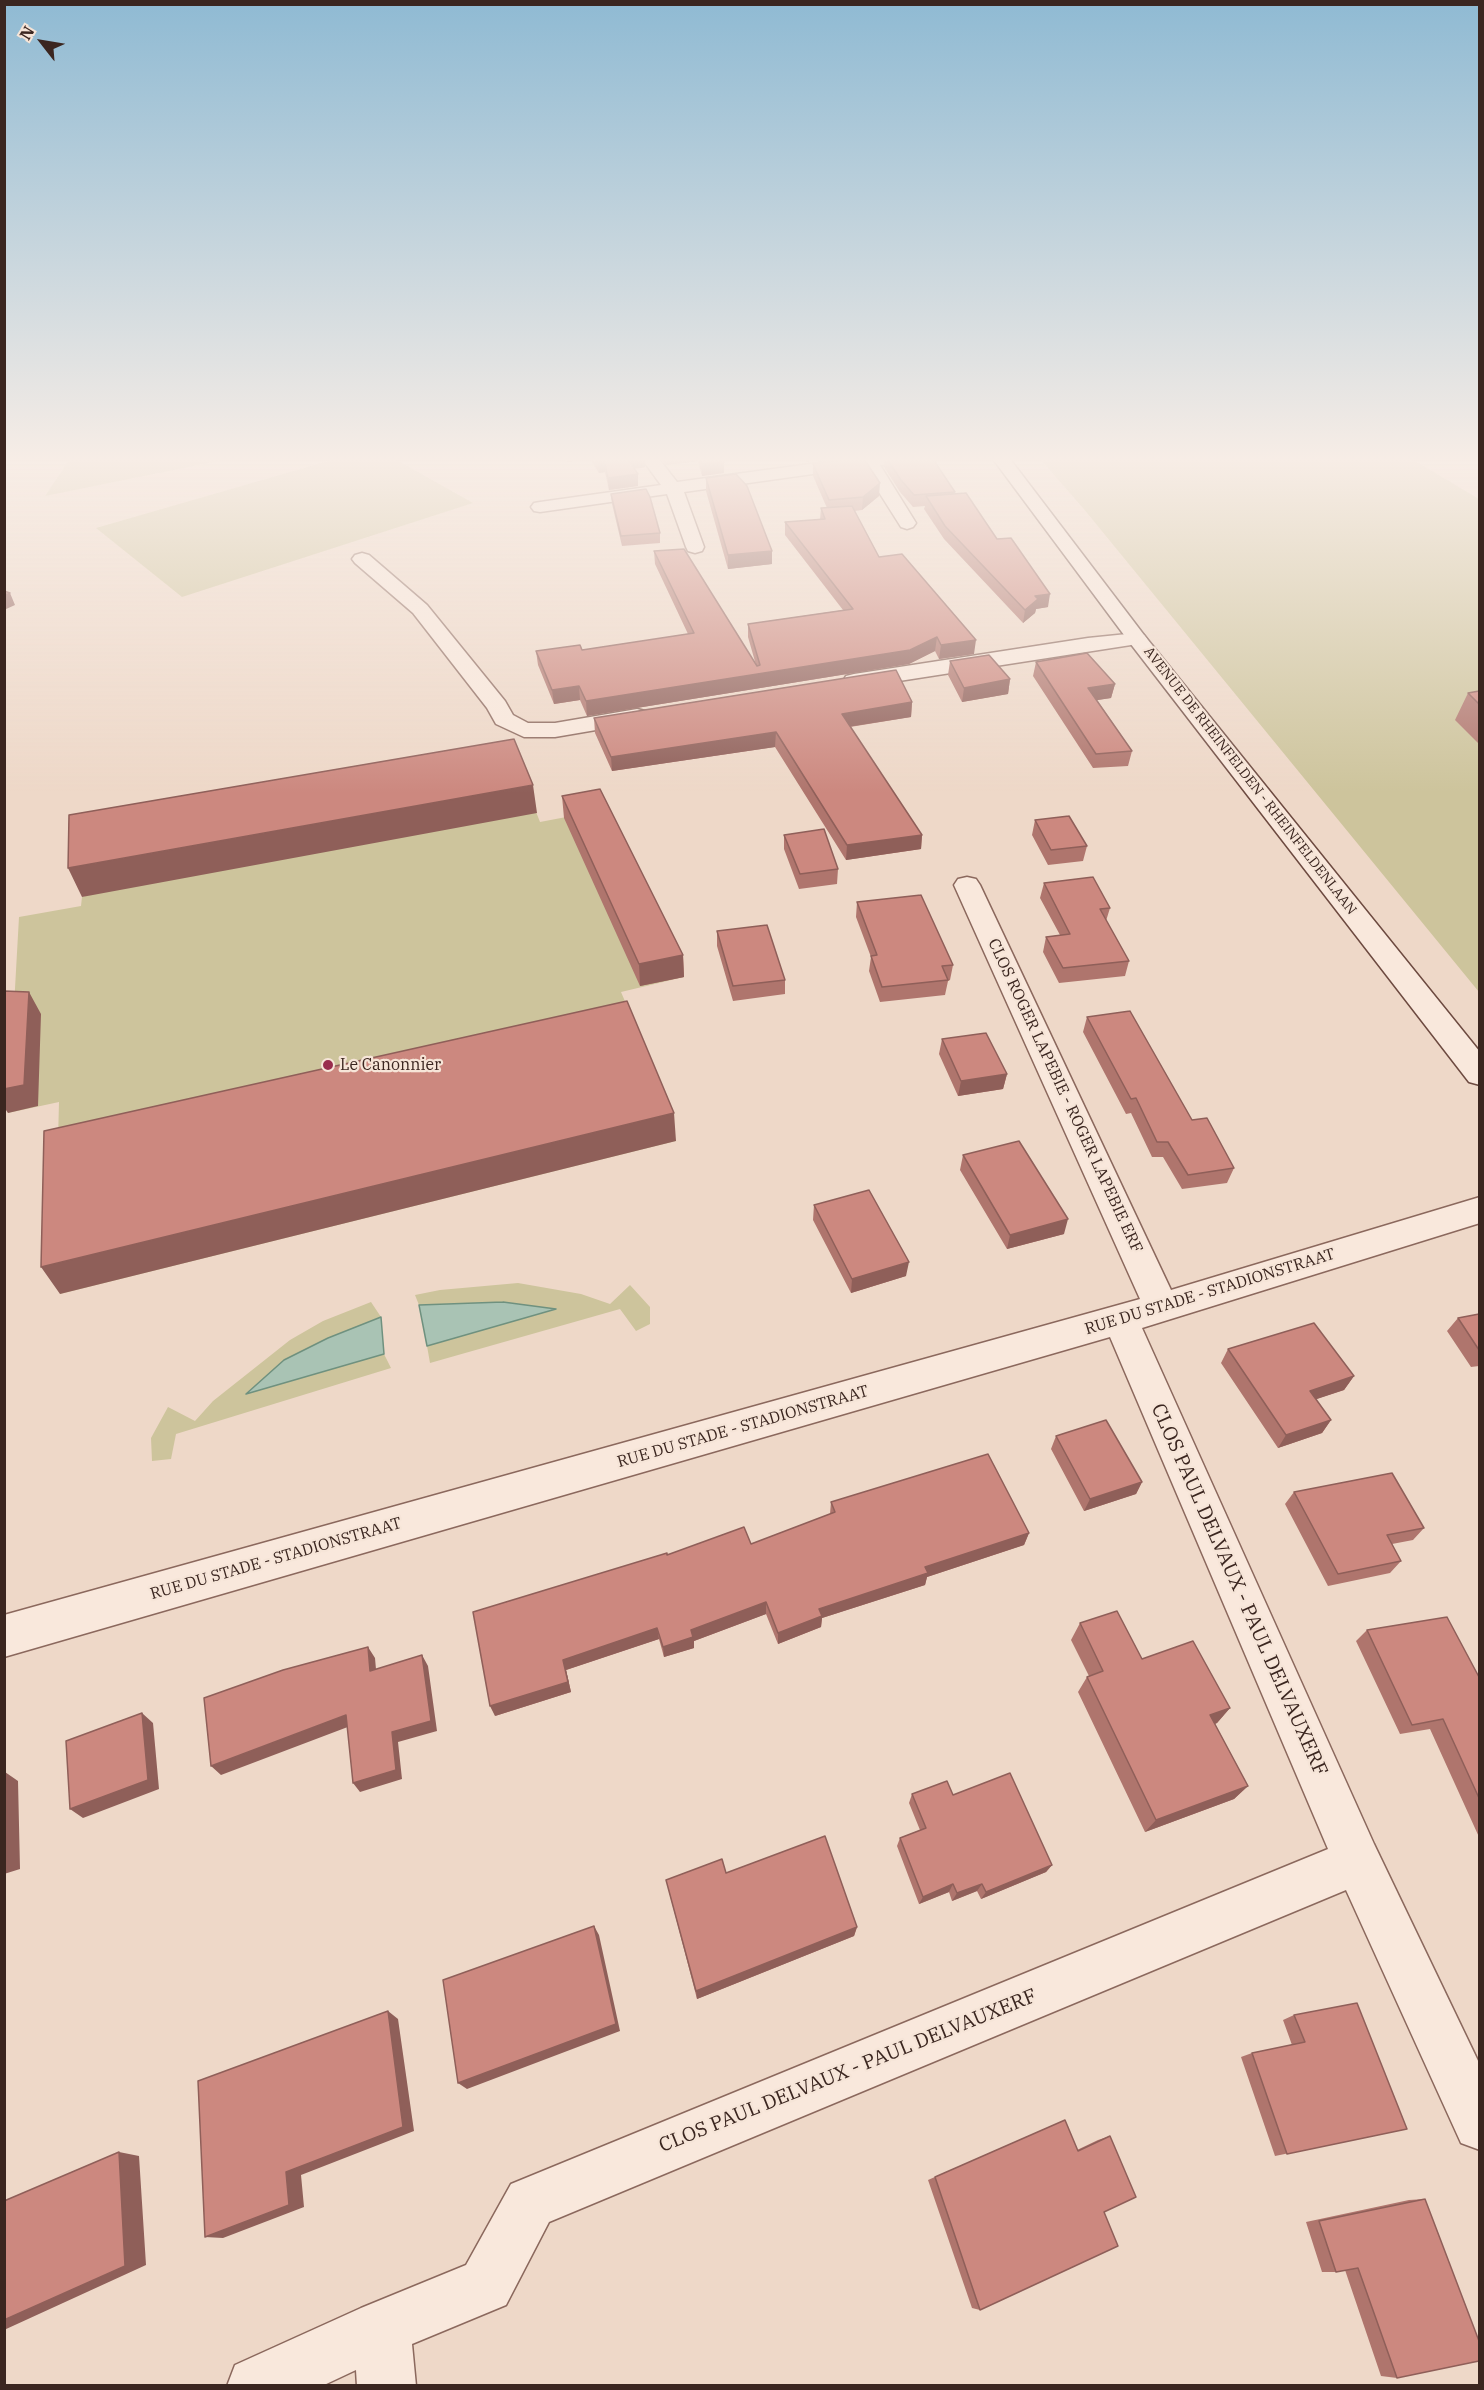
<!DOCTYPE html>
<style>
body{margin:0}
#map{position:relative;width:1484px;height:2390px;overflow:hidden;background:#eed8c8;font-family:"IBM Plex Serif",serif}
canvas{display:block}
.frame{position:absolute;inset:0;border:6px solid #3b2620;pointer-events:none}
.north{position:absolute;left:12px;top:12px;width:60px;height:60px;-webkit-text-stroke:4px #f6e5d8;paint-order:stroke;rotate:301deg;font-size:16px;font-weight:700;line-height:24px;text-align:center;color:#3b2620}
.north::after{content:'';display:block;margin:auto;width:21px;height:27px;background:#3b2620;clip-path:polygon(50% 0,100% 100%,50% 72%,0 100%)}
</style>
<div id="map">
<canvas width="1484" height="2390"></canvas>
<div class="frame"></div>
<div class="north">N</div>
</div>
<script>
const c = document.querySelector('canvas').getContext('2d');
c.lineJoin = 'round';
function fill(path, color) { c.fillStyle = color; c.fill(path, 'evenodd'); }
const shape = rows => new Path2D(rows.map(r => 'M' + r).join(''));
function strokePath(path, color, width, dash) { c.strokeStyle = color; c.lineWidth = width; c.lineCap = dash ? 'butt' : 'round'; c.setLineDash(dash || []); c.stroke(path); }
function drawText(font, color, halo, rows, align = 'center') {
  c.font = font + ' "IBM Plex Serif",serif'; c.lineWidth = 4.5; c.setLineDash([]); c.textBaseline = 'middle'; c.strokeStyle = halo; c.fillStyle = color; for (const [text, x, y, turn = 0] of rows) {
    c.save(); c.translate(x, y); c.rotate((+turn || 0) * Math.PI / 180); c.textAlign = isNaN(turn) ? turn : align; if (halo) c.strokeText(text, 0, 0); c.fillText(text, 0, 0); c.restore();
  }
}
fill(shape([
 [73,459,228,459,45,496,69,460],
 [335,459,395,459,473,503,182,597,96,528],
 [1040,459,1412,459,1479,499,1479,992,1083,508],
 [518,766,540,822,603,810,684,977,621,992,630,1013,630,1030,676,1141,60,1294,61,1159,58,1140,59,1102,8,1113,19,917,81,906,82,897],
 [518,1283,581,1294,610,1304,630,1285,650,1307,650,1324,636,1331,620,1309,430,1363,427,1346,554,1309,503,1302,419,1305,415,1295,440,1290],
 [371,1302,381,1317,328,1338,247,1393,384,1354,391,1368,176,1434,171,1459,152,1461,151,1438,168,1407,195,1421,213,1401,290,1340,323,1321]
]), '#cdc49c');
const water = shape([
 [503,1302,556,1309,427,1346,419,1305,503,1302],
 [381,1317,384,1354,246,1394,284,1360,328,1338,381,1317]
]);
fill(water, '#a9c3b4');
strokePath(water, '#6f917f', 1.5);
const minor = shape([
 [642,459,659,459,677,482,847,459,907,459,905,463,899,464,880,465,916,523,913,527,907,529,901,527,863,467,684,492,704,547,702,551,695,553,688,551,686,547,667,494,540,512,534,511,531,507,534,503,540,502,661,485,642,459],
 [362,553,369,555,427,605,505,701,513,715,528,723,555,723,637,709,645,711,648,716,645,721,637,723,555,737,524,737,496,724,487,708,413,613,355,563,352,559,355,555,362,553],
 [1137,633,1144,635,1147,639,1144,643,854,688,846,686,843,681,846,676,854,674,1088,638,1137,633],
 [967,877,976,879,980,885,1171,1290,1480,1197,1480,1223,1142,1328,1374,1844,1480,2065,1480,2150,1461,2143,1346,1890,549,2222,506,2305,412,2344,416,2386,357,2386,356,2370,322,2386,227,2386,235,2365,361,2308,466,2265,511,2184,1328,1849,1110,1337,4,1657,4,1615,1140,1299,954,885,958,879,967,877]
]);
const secondary = shape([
 [993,459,1010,459,1144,635,1480,1052,1480,1085,1469,1082,1130,643,993,459]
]);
strokePath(minor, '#8b685d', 3);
strokePath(secondary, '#6d4a40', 3);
fill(minor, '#f9e8dc');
fill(secondary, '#f9e8dc');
fill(shape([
 [564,459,645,459,645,467,634,469,638,486,609,490,605,472,599,473,590,459,567,462],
 [661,459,721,459,724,462,724,473,702,476,698,461,666,465],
 [885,459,933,459,955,492,954,493,997,539,1048,607,1036,609,1035,613,1023,623,944,539,924,509,925,506,913,507,900,492,884,467],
 [813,464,879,496,862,510,855,511,879,557,974,654,939,659,935,651,909,664,587,716,580,700,554,704,538,665,536,651,582,650,688,634,655,564,654,551,756,665,748,637,748,624,843,610,785,535,785,522,820,520,821,508,827,508,813,476],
 [706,478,772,551,772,564,728,569,706,491],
 [611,494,660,533,660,543,622,546,612,504],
 [950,661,1010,679,1008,694,962,702,948,675],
 [1036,662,1115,684,1111,698,1097,700,1132,751,1128,766,1093,768,1033,676],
 [1479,691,1479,744,1455,720,1468,693],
 [912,702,911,717,850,727,922,835,921,849,846,860,775,747,612,771,595,733,594,718],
 [562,796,683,955,684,977,640,986,564,818],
 [1035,820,1087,846,1083,861,1048,865,1032,835],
 [784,835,838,869,837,884,799,889,784,849],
 [1044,883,1110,908,1106,921,1129,961,1125,976,1059,983,1043,952,1046,937,1060,935,1040,898],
 [857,902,953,965,950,980,948,981,945,995,880,1002,869,971,871,957,856,917],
 [717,931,785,980,785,994,733,1001,717,946],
 [1087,1017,1192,1120,1234,1168,1227,1183,1182,1189,1163,1157,1152,1157,1131,1113,1126,1114,1083,1032],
 [942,1039,1007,1074,1003,1089,958,1096,939,1054],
 [963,1155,1064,1234,1007,1249,960,1170],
 [814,1205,906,1276,851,1293,813,1220],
 [1479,1314,1479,1366,1471,1367,1447,1331,1458,1318],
 [1228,1349,1354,1376,1344,1390,1316,1399,1331,1420,1322,1433,1278,1448,1221,1363],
 [1056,1436,1142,1482,1136,1494,1084,1511,1051,1449],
 [1294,1492,1424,1528,1413,1540,1392,1544,1401,1561,1390,1573,1328,1586,1285,1504],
 [831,1502,1029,1533,1024,1545,927,1577,925,1585,822,1618,821,1627,778,1644,766,1614,694,1641,694,1648,664,1657,659,1639,566,1670,571,1692,495,1716,667,1555,751,1544,830,1514],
 [1080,1623,1230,1708,1217,1723,1215,1724,1248,1786,1234,1799,1145,1832,1078,1692,1087,1677,1089,1676,1071,1640],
 [1367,1630,1479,1677,1479,1837,1430,1729,1400,1734,1356,1641],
 [912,1794,953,1795,1052,1865,1046,1872,981,1899,977,1891,952,1901,949,1892,919,1904,897,1846,900,1838,920,1830,909,1803],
 [726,1873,857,1927,854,1936,697,1999,666,1880],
 [1294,2015,1407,2129,1275,2156,1241,2057,1252,2053,1292,2045,1283,2020],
 [1065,2120,1077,2150,1098,2140,1110,2136,1104,2212,980,2310,972,2308,928,2180],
 [1425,2199,1397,2378,1381,2376,1345,2270,1336,2272,1322,2272,1306,2222,1409,2200]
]), '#af756d');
fill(shape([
 [567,459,590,459,567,462],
 [628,459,645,459,645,467,628,469],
 [666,459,698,459,698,461,666,465],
 [807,459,831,459,806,462],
 [604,460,605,472,599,473,598,461],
 [724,462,724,473,702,476,702,464],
 [638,474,638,486,609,490,608,478],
 [880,483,879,496,862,510,863,497],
 [772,551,772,564,728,569,728,555],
 [10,593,15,605,4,610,4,595],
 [1050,594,1048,607,1036,609,1035,613,1023,623,1025,610,1035,596],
 [937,637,935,651,909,664,587,716,586,701],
 [976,640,974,654,939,659,941,645],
 [1010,679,1008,694,962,702,964,688],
 [1115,684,1111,698,1085,702,1088,688],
 [579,686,580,700,554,704,552,690],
 [912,702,911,717,841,728,842,714],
 [776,732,775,747,612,771,611,757],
 [533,785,537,813,82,897,68,868],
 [922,835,921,849,846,860,847,845],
 [683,955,684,977,640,986,639,964],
 [29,992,41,1014,38,1106,8,1113,4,1107,4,1089],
 [1007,1074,1003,1089,958,1096,961,1081],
 [674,1113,676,1141,60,1294,41,1267],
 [1068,1219,1064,1234,1007,1249,1010,1235],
 [909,1262,906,1276,851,1293,852,1279],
 [1354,1376,1344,1390,1302,1404,1310,1391],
 [1331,1420,1322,1433,1278,1448,1286,1435],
 [1142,1482,1136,1494,1084,1511,1090,1499],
 [1029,1533,1024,1545,927,1577,925,1585,822,1618,821,1627,778,1644,778,1633,819,1609,925,1567],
 [766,1602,766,1614,694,1641,694,1648,664,1657,663,1647,691,1630],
 [657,1628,659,1639,566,1670,571,1692,495,1716,490,1706,563,1660],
 [368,1647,375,1658,377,1681,370,1671],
 [422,1655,428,1666,437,1731,398,1742,402,1779,360,1792,353,1783,392,1732],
 [1230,1708,1217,1723,1198,1730,1210,1715],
 [142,1713,153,1723,159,1789,83,1818,70,1809],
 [346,1715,353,1725,221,1775,211,1766],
 [5,1772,18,1781,20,1869,4,1874],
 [1248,1786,1234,1799,1145,1832,1156,1820],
 [1052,1865,1046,1872,981,1899,986,1892],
 [953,1884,949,1892,919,1904,923,1897],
 [982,1884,977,1891,952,1901,957,1893],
 [594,1926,599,1935,620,2031,467,2089,458,2083],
 [857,1927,854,1936,697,1999,696,1991],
 [388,2011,398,2019,414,2131,301,2175,304,2207,223,2238,205,2237,286,2172],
 [119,2152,139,2156,146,2265,4,2330,4,2320]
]), '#8f5f59');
const building = shape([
 [596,459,628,459,638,474,608,478,604,460,598,461,596,459],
 [700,459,721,459,724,462,702,464,700,459],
 [848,459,864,459,880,483,863,497,829,500,813,464,848,459],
 [887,459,933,459,955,492,914,495,901,480,887,459],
 [736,474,747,486,772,551,728,555,706,478,736,474],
 [646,489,650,497,660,533,621,536,611,494,646,489],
 [966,493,997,539,1011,538,1050,594,1035,596,1038,599,1025,610,945,526,926,496,966,493],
 [852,506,879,557,902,554,976,640,941,645,937,637,910,650,586,701,579,686,552,690,536,651,580,645,582,650,694,633,654,551,684,549,757,666,760,665,748,624,853,609,785,522,825,519,821,508,852,506],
 [4,591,10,593,4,595,4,591],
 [1087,653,1115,684,1088,688,1132,751,1096,754,1036,662,1087,653],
 [989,655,1010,679,964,688,950,661,989,655],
 [896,670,912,702,842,714,922,835,847,845,776,732,611,757,594,718,896,670],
 [1479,691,1479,704,1468,693,1479,691],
 [514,739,533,785,68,868,69,815,514,739],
 [600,789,683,955,639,964,562,796,600,789],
 [1069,816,1087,846,1051,850,1035,820,1069,816],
 [824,829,838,869,800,874,784,835,824,829],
 [1093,877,1110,908,1100,909,1129,961,1063,968,1046,937,1070,934,1044,883,1093,877],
 [921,895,953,965,942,966,948,980,882,987,871,956,877,955,857,902,921,895],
 [767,925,785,980,733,986,717,931,767,925],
 [4,991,29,992,24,1085,4,1089,4,991],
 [627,1001,674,1113,41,1267,44,1131,627,1001],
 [1130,1011,1192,1120,1207,1118,1234,1168,1188,1175,1168,1142,1157,1142,1136,1098,1131,1099,1087,1017,1130,1011],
 [986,1033,1007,1074,961,1081,942,1039,986,1033],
 [1019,1141,1068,1219,1010,1235,963,1155,1019,1141],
 [869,1190,909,1262,852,1279,814,1205,869,1190],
 [1479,1314,1479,1350,1458,1318,1479,1314],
 [1314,1323,1354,1376,1310,1391,1331,1420,1286,1435,1228,1349,1314,1323],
 [1106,1420,1142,1482,1090,1499,1056,1436,1106,1420],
 [988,1454,1029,1533,925,1567,928,1573,819,1609,822,1616,778,1633,766,1602,691,1630,693,1637,663,1647,657,1628,563,1660,568,1682,490,1706,473,1612,667,1553,667,1555,744,1527,751,1544,835,1512,831,1502,988,1454],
 [1392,1473,1424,1528,1387,1535,1401,1561,1338,1574,1294,1492,1392,1473],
 [1117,1611,1142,1659,1193,1641,1230,1708,1210,1715,1248,1786,1156,1820,1087,1677,1103,1671,1080,1623,1117,1611],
 [1447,1617,1479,1677,1479,1798,1443,1719,1412,1725,1367,1630,1447,1617],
 [368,1647,370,1671,422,1655,431,1721,392,1732,396,1770,353,1783,346,1715,211,1766,204,1698,283,1670,368,1647],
 [142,1713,148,1780,70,1809,66,1741,142,1713],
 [4,1772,5,1861,4,1861,4,1772],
 [1010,1773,1052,1865,986,1892,982,1884,957,1893,953,1884,923,1897,900,1838,926,1828,912,1794,947,1781,953,1795,1010,1773],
 [825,1836,857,1927,696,1991,666,1880,722,1859,726,1873,825,1836],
 [594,1926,616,2024,458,2083,443,1980,594,1926],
 [1357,2003,1407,2129,1287,2154,1252,2053,1305,2042,1294,2015,1357,2003],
 [388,2011,403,2127,286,2172,289,2205,205,2237,198,2081,388,2011],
 [1065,2120,1078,2151,1110,2136,1136,2197,1104,2212,1118,2246,980,2310,935,2177,1065,2120],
 [119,2152,125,2266,4,2320,4,2201,119,2152],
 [1425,2199,1479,2341,1479,2361,1397,2378,1358,2268,1336,2272,1319,2221,1425,2199]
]);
fill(building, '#cc887f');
strokePath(building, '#8f5f59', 1.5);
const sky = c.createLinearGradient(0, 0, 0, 793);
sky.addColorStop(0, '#8fbad3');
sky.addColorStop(0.58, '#f7ede6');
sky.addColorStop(1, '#f7ede600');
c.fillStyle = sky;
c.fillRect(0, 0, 1484, 793);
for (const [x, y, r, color] of [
 [328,1065,6,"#992d4d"]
]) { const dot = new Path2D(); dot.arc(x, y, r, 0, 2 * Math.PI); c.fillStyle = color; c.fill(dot); strokePath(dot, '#f6e5d8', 2); }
drawText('14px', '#3b2620', '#f6e5d8', [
 ["AVENUE DE RHEINFELDEN - RHEINFELDENLAAN",1250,781,52]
]);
drawText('16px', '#3b2620', '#f6e5d8', [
 ["Le Canonnier",340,1065]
], 'left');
drawText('16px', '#3b2620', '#f6e5d8', [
 ["CLOS ROGER LAPEBIE - ROGER LAPEBIE ERF",1065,1096,65],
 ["RUE DU STADE - STADIONSTRAAT",1210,1292,-17],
 ["RUE DU STADE - STADIONSTRAAT",743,1427,-16],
 ["RUE DU STADE - STADIONSTRAAT",276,1559,-16]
]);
drawText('20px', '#3b2620', '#f6e5d8', [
 ["CLOS PAUL DELVAUX - PAUL DELVAUXERF",1239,1590,66],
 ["CLOS PAUL DELVAUX - PAUL DELVAUXERF",848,2071,-22]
]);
</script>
